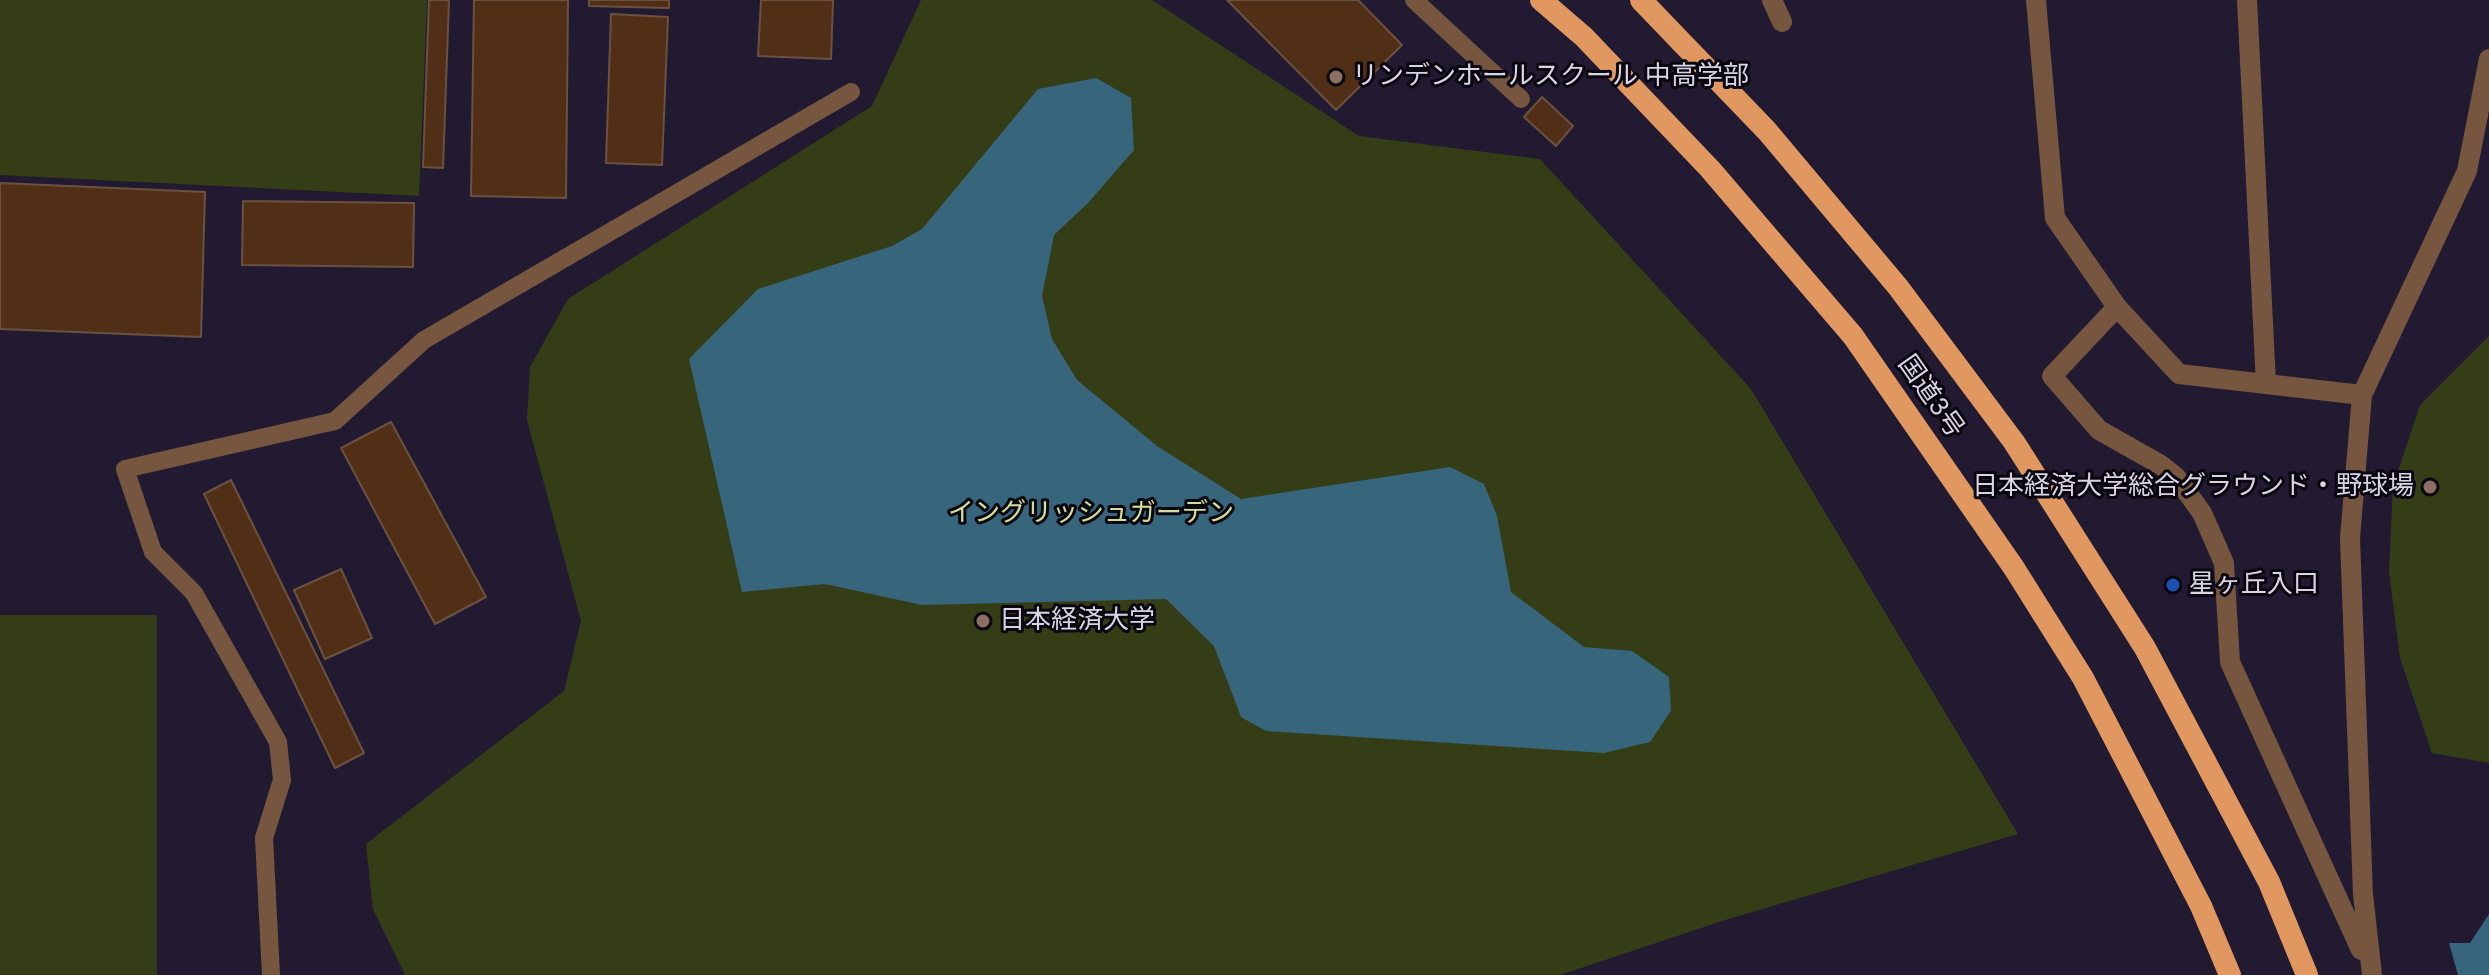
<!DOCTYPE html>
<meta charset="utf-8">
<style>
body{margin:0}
canvas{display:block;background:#211a31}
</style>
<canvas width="2489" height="975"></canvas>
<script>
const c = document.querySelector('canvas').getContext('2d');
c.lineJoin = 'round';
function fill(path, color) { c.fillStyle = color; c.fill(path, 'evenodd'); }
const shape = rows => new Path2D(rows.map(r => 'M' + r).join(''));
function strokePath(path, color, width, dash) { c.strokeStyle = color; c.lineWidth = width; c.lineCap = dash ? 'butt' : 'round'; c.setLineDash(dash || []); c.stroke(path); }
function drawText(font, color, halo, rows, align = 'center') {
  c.font = font + ' "DM Sans","Noto Sans JP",sans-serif'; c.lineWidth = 6; c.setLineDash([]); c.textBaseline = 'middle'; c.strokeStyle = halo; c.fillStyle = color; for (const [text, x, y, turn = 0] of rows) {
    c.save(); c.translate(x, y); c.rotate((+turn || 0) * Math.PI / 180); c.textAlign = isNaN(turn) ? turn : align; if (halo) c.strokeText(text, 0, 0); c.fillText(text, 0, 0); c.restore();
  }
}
fill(shape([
 [0,0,427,0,419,196,0,175],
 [921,0,1152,0,1359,136,1540,159,1751,389,2018,834,1725,920,1560,975,405,975,373,909,366,844,564,691,581,621,527,420,530,367,568,299,872,106],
 [2489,336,2489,763,2432,753,2400,658,2389,572,2393,486,2420,405],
 [0,615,157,615,157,975,0,975]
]), '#353d17');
fill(shape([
 [1096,78,1131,98,1134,150,1088,203,1054,235,1042,296,1052,339,1077,380,1157,446,1241,499,1450,467,1484,484,1497,516,1511,592,1584,647,1632,651,1669,677,1671,711,1650,742,1604,753,1266,731,1241,717,1214,646,1166,599,922,605,825,584,742,592,689,359,758,289,892,246,922,229,1038,89],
 [2489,914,2489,975,2458,975,2449,943,2470,943]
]), '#37657b');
const building = shape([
 [429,0,449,0,443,168,423,167,429,0],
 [474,0,568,0,566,198,471,196,474,0],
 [589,0,669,0,669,8,589,6,589,0],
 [761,0,833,0,831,59,758,56,761,0],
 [1227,0,1358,0,1402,45,1336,110,1227,0],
 [611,14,668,17,662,165,606,163,611,14],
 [1542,97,1573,126,1556,146,1524,117,1542,97],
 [0,183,205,192,201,337,0,329,0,183],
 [243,201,414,203,413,267,242,265,243,201],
 [391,422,486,597,435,624,341,448,391,422],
 [231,480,364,753,335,768,204,494,231,480],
 [341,569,372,638,325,659,294,590,341,569]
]);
fill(building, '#512f16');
strokePath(building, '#6b513f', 2);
strokePath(shape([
 [1414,0,1521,99],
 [271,975,264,838,282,780,278,742,194,593,153,552,125,469,335,421,424,340,851,92]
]), '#76563f', 18);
strokePath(shape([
 [1772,0,1782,22],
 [2036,0,2055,218,2117,307,2179,374,2362,395],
 [2247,0,2266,384],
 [2117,307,2052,376,2099,430,2161,465,2176,477,2202,513,2224,563,2230,662,2361,950],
 [2372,975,2363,894,2350,538,2362,395,2467,171,2489,59]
]), '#76563f', 20);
strokePath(shape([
 [1541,0,1584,37,1710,169,1853,336,2014,568,2083,678,2201,906,2230,975],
 [1641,0,1767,131,1898,287,2014,442,2145,648,2269,882,2307,975]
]), '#e09860', 22);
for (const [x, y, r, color] of [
 [1336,77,8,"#8d6e63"],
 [2430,487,8,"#8d6e63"],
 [2173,585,8,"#1a4fb4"],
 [983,621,8,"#8d6e63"]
]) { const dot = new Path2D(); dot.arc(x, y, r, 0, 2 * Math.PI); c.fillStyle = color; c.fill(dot); strokePath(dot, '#0a0711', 3); }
drawText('26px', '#d8d4e4', '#0a0711', [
 ["リンデンホールスクール 中高学部",1352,77],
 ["日本経済大学総合グラウンド・野球場",2414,487,"right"],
 ["星ヶ丘入口",2189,585],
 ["日本経済大学",999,621]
], 'left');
drawText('26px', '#d8d4e4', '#0a0711', [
 ["国道3号",1930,397,55]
]);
drawText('26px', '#cfdf99', '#0a0711', [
 ["イングリッシュガーデン",1091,514]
]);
</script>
